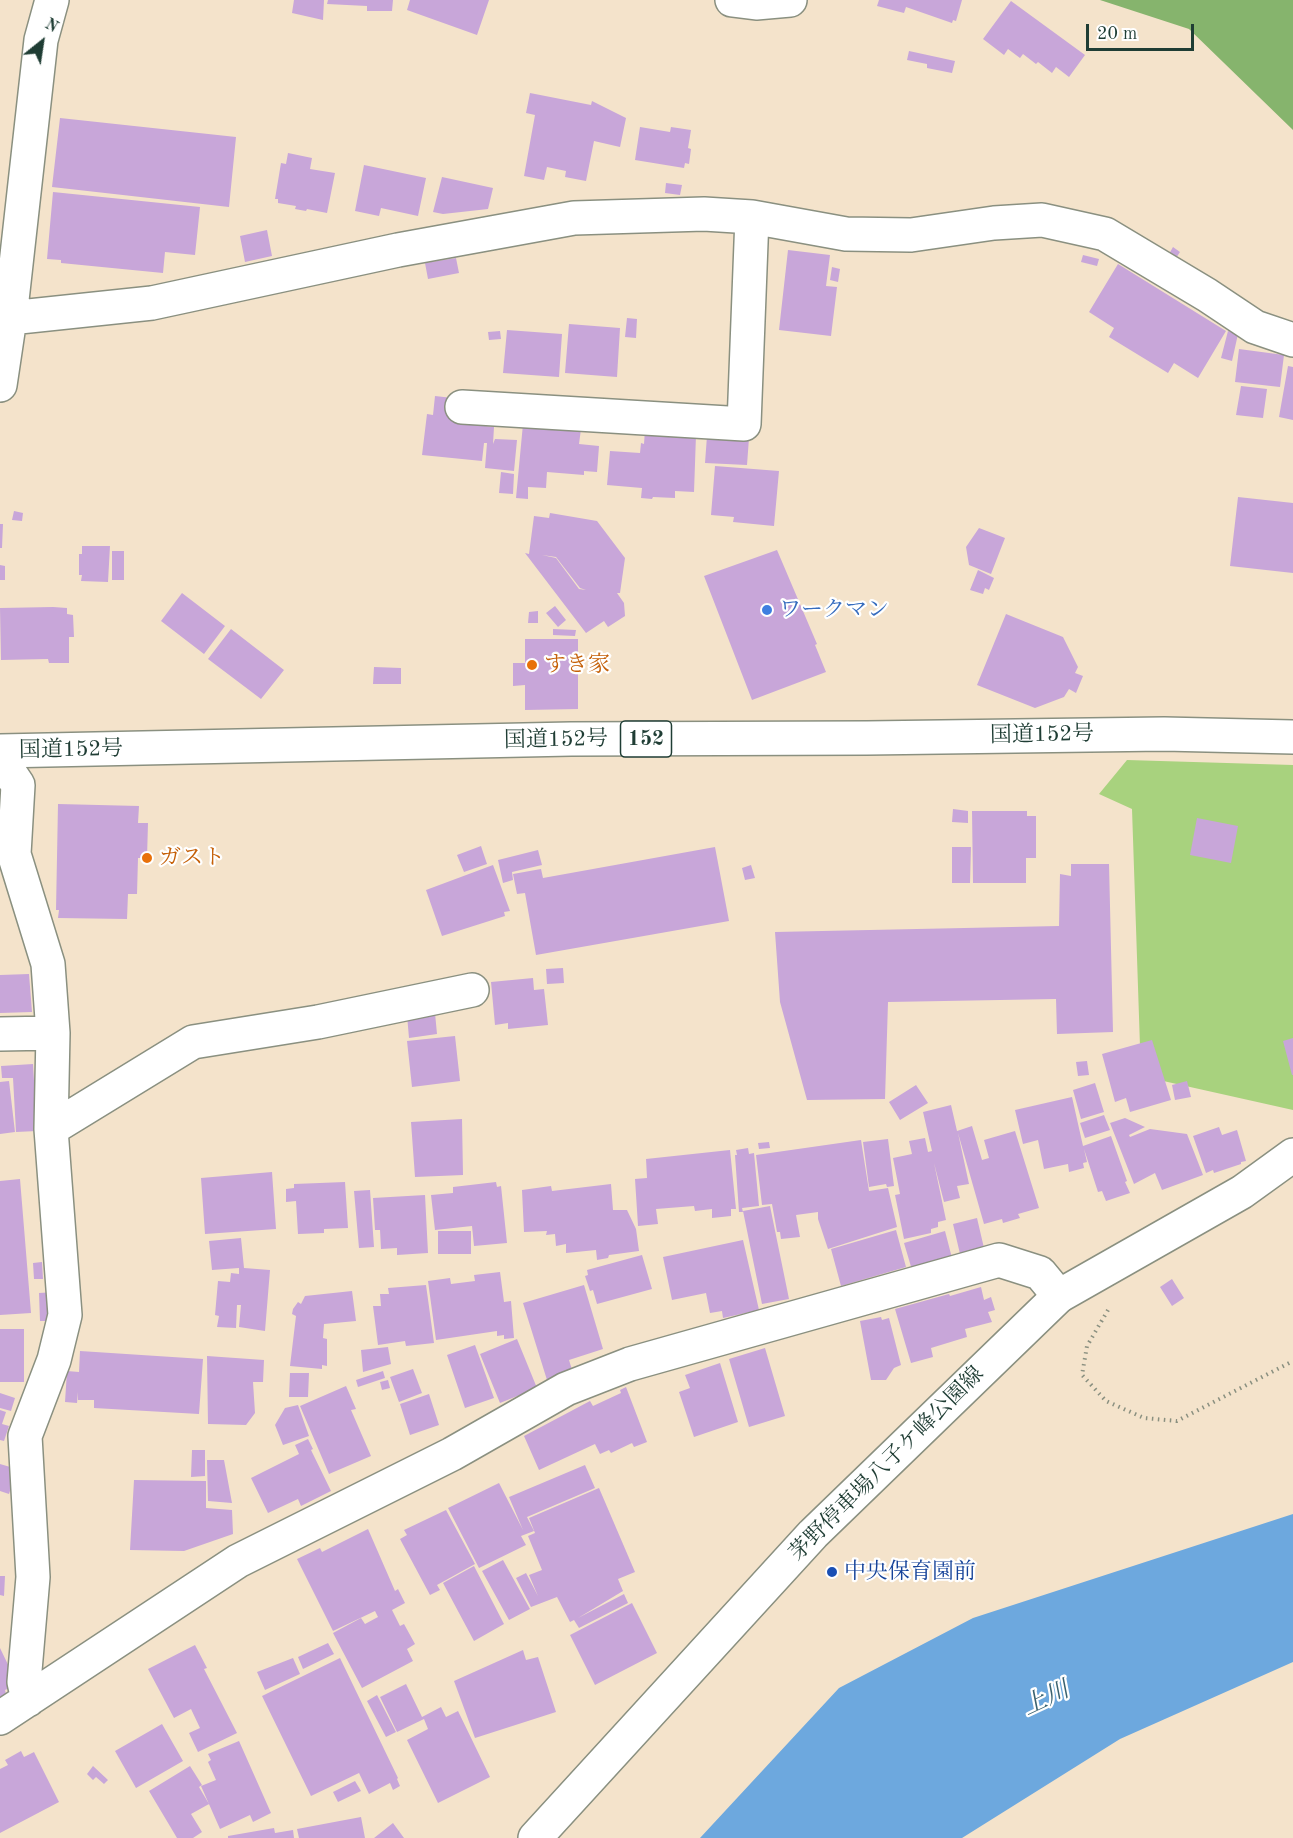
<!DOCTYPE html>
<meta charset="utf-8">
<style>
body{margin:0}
#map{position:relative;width:1293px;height:1838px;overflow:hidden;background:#f4e3cb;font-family:"Old Standard TT",serif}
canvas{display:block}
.north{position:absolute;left:12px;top:12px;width:60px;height:60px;-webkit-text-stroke:4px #fff;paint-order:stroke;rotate:30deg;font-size:16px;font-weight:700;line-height:24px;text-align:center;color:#1f3d34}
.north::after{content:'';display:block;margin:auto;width:21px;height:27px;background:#1f3d34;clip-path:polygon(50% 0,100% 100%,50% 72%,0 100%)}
.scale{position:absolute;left:1086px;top:24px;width:108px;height:27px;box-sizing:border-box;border:3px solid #1f3d34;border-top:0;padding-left:8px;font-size:18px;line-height:21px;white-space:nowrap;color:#1f3d34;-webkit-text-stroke:4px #fff;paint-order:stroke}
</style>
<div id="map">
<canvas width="1293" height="1838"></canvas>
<div class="north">N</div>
<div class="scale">20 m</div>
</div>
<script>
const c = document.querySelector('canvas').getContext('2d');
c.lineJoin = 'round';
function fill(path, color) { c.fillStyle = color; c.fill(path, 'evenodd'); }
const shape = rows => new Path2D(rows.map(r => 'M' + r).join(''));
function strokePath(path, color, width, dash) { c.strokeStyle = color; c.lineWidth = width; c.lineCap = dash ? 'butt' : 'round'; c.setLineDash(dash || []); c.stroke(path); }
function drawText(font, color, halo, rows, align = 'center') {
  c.font = font + ' "Old Standard TT","Noto Serif JP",serif'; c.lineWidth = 4.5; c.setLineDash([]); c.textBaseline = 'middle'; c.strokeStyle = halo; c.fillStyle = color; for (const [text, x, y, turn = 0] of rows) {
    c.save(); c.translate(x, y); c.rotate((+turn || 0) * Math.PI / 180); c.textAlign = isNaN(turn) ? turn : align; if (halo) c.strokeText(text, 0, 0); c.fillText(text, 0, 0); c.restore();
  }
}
fill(shape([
 [1127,760,1293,765,1293,1110,1141,1076,1132,809,1099,794]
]), '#a8d27e');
fill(shape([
 [1100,0,1293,0,1293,130,1189,29]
]), '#86b46d');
fill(shape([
 [1293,1514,1293,1662,1120,1739,962,1838,700,1838,839,1688,973,1618]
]), '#6da8de');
fill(shape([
 [294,0,324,0,323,20,292,13],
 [328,0,393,0,392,11,367,11,367,6,327,4],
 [410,0,489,0,477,35,407,10],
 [879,0,962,0,956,21,953,20,952,23,906,7,904,13,877,6],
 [1011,1,1085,55,1069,77,1056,67,1052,73,1038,62,1036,64,1023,54,1020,58,1008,49,1004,55,983,39],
 [909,51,955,61,952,73,927,68,927,64,907,60],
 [530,93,591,105,592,101,626,118,620,147,594,141,586,181,565,177,566,171,547,167,544,180,524,176,535,115,526,113],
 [60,118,236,137,229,207,52,187],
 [640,127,670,132,671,127,691,130,688,148,691,149,689,164,685,163,684,168,635,160],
 [288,153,312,158,310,169,335,173,327,213,307,209,306,211,295,209,296,206,278,203,278,199,275,199,281,163,286,164],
 [364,165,426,178,418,216,381,208,379,216,355,211],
 [442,177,493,188,488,209,443,214,433,212],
 [666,183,682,185,680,195,665,193],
 [53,192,200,207,195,255,165,252,163,273,61,263,61,260,47,259],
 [267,230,272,256,245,262,240,236],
 [1173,247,1180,252,1176,258,1169,254],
 [788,250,830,255,826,286,837,287,831,336,779,330],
 [1083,255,1099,259,1097,266,1081,262],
 [456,258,459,273,428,279,425,263],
 [1118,264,1226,331,1198,378,1174,363,1168,373,1109,337,1114,328,1089,312],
 [832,267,840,269,838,282,830,280],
 [627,318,637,319,636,338,625,337],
 [569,324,620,328,617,377,565,373],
 [507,330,562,334,559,377,503,373],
 [500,331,501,339,489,340,488,332],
 [1228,331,1238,334,1232,361,1221,358],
 [1239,349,1284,355,1280,387,1235,382],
 [1288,366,1293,367,1293,420,1279,417],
 [1241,386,1267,389,1263,418,1236,415],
 [435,396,488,402,485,426,494,427,493,444,495,439,517,440,514,471,485,468,487,443,484,443,482,461,422,455,427,414,433,415],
 [523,424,581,429,579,444,599,446,597,472,584,471,584,475,547,472,546,488,528,487,528,499,516,498],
 [645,430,696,435,694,492,675,491,675,498,653,497,652,499,641,498,642,488,607,485,610,451,640,453,641,443,644,444],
 [707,436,749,438,747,465,705,463],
 [715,466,779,471,774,526,733,522,734,517,711,515],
 [501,472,514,474,513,494,499,493],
 [1238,497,1293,503,1293,573,1230,566],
 [14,511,23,513,22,521,12,520],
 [550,513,597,521,625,558,620,593,617,593,624,603,625,616,608,627,604,621,586,633,525,553,529,554,534,516,549,518],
 [542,555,556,557,580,588,586,590,579,589,556,558],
 [0,524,3,524,2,548,0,548],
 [979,528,1005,538,991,574,969,565,966,547],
 [82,546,110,546,108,582,81,581,82,575,79,575,79,554,82,554],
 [777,550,817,644,815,645,826,672,752,700,704,576],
 [112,551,124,551,124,580,112,580],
 [0,565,5,566,5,580,0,580],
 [978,570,994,578,989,590,985,588,983,594,970,590],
 [182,593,225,626,204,654,161,621],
 [555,606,566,620,558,627,546,613],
 [53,607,67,608,67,614,73,615,74,637,69,637,69,663,49,663,48,659,1,660,0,608],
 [538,611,538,623,528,623,529,612],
 [1006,614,1063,637,1078,667,1075,673,1083,676,1076,693,1069,689,1064,697,1035,708,977,685],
 [231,629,284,670,261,699,208,659],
 [553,629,576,630,575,636,553,635],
 [525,639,578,639,578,709,525,710,525,685,513,686,513,663,525,663],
 [374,667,401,668,401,684,373,684],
 [58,804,139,806,138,823,148,823,147,858,138,858,137,894,128,894,127,919,58,918,59,910,56,910],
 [953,809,968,811,968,823,952,822],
 [972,811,1027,811,1027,816,1036,816,1036,858,1026,858,1026,883,973,883],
 [1197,818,1238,826,1231,863,1190,855],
 [481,846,487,864,464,872,457,855],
 [715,847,729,921,536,955,525,893,517,894,513,874,541,869,543,878],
 [952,847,971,847,970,883,952,883],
 [538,850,542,865,512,872,513,880,503,883,498,860],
 [1071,864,1109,864,1113,1032,1057,1034,1056,999,888,1002,885,1099,807,1100,780,1002,775,932,1059,926,1060,874,1071,876],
 [493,865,510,911,504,912,505,916,442,936,426,890],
 [751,865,755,878,745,880,742,868],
 [563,968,564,983,547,984,546,969],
 [29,974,32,1012,0,1013,0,975],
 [533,978,534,990,544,989,548,1025,508,1029,508,1023,495,1025,491,982],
 [435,1013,437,1034,409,1038,407,1015],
 [455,1036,460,1081,412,1087,407,1041],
 [1293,1038,1293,1075,1292,1075,1283,1041],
 [1152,1040,1171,1100,1130,1112,1126,1098,1115,1102,1102,1054],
 [1087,1061,1089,1075,1078,1076,1076,1062],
 [33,1064,37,1131,16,1132,13,1078,2,1078,1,1066],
 [9,1081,15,1132,0,1134,0,1082],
 [1187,1081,1191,1097,1175,1100,1172,1085],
 [1095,1083,1104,1112,1081,1119,1073,1090],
 [916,1085,928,1103,900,1120,889,1102],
 [1072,1097,1083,1146,1111,1136,1127,1181,1125,1182,1130,1193,1106,1201,1102,1191,1098,1192,1084,1149,1087,1162,1083,1163,1084,1168,1069,1172,1068,1164,1044,1169,1038,1140,1023,1144,1015,1110],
 [951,1105,957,1131,972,1126,982,1160,989,1158,984,1140,1015,1131,1039,1208,1018,1214,1020,1218,1003,1223,1002,1219,984,1224,958,1133,969,1184,957,1186,960,1198,944,1202,934,1163,946,1220,938,1222,938,1227,931,1229,931,1233,904,1239,895,1195,900,1194,893,1158,912,1154,909,1141,925,1138,928,1152,932,1151,923,1112],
 [1104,1115,1110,1130,1085,1138,1080,1123],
 [1125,1118,1145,1127,1129,1135,1130,1137,1150,1129,1187,1134,1203,1175,1162,1190,1155,1173,1134,1184,1110,1123],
 [462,1119,463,1175,415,1177,411,1122],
 [1219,1127,1222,1135,1237,1130,1246,1161,1241,1162,1241,1164,1214,1173,1213,1170,1206,1173,1193,1136],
 [888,1139,894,1186,887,1187,886,1184,869,1187,863,1142],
 [861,1140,869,1191,888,1188,897,1227,828,1249,818,1219,818,1212,796,1215,800,1237,781,1239,780,1232,777,1232,772,1204,762,1205,756,1155],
 [769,1142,770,1148,759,1149,758,1143],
 [748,1148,749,1154,754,1153,759,1206,742,1208,743,1212,739,1212,735,1155,737,1155,736,1150],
 [730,1150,736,1209,731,1209,731,1216,712,1218,712,1209,695,1211,694,1206,656,1209,658,1224,638,1226,635,1179,647,1178,646,1159],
 [272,1172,276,1229,205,1234,201,1178],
 [20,1179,31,1313,0,1315,0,1181],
 [345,1182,348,1228,324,1229,324,1233,298,1234,296,1201,286,1202,286,1189,294,1188,294,1184],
 [496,1182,497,1187,501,1186,507,1243,474,1246,472,1226,435,1230,431,1195,453,1193,453,1187],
 [611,1184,613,1210,627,1210,636,1229,639,1251,609,1255,608,1258,597,1260,596,1250,566,1253,566,1244,556,1246,555,1234,546,1235,547,1231,524,1232,522,1190,551,1186,552,1191],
 [370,1190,374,1247,359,1248,354,1191],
 [425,1195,428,1253,397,1255,397,1248,381,1249,380,1230,375,1230,373,1198],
 [770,1206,789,1299,762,1304,743,1211],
 [977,1218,984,1248,960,1254,953,1224],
 [896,1230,906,1267,841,1286,831,1249],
 [438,1231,471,1231,471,1254,438,1254],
 [945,1231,952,1258,912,1270,904,1243],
 [241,1238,244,1268,270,1270,265,1331,239,1327,241,1305,237,1305,236,1328,217,1327,219,1316,215,1315,218,1281,230,1282,231,1273,239,1274,239,1268,212,1270,209,1241],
 [743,1240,759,1310,723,1318,722,1311,710,1313,706,1293,672,1300,663,1257],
 [642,1255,652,1289,597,1304,593,1290,590,1291,585,1276,588,1275,587,1270],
 [42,1262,43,1279,34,1279,33,1263],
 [500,1272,504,1302,511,1301,514,1338,504,1339,504,1335,497,1336,497,1331,436,1340,428,1281,450,1278,451,1284,475,1281,474,1275],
 [1172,1279,1184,1298,1172,1306,1160,1287],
 [426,1285,434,1343,406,1346,405,1341,378,1345,373,1306,381,1306,380,1294,389,1294,388,1288],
 [584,1285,603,1349,569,1360,573,1373,547,1380,523,1303],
 [981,1287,984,1300,991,1297,995,1310,988,1312,992,1322,965,1329,967,1337,931,1348,933,1357,911,1363,895,1309,949,1294,950,1296],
 [352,1291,356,1321,324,1324,323,1338,327,1339,327,1366,322,1365,322,1369,290,1366,296,1316,292,1314,293,1309,298,1302,301,1304,305,1296],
 [55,1292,55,1321,40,1321,39,1293],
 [881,1317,882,1320,889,1318,901,1365,894,1368,886,1380,871,1380,860,1321],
 [0,1329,24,1329,24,1382,0,1382],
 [517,1339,537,1388,500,1403,480,1354],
 [475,1345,494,1398,465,1408,447,1355],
 [388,1347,391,1364,363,1372,361,1350],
 [765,1348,785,1416,749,1427,729,1359],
 [80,1351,203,1359,199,1414,94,1408,94,1400,78,1400,78,1392,77,1403,65,1402,67,1371,79,1372],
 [207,1356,264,1360,263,1382,253,1382,255,1413,246,1425,208,1424],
 [720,1363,738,1422,694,1437,679,1392,690,1388,685,1375],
 [413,1369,422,1393,399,1402,390,1377],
 [383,1371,385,1378,358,1387,356,1380],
 [290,1373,309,1373,308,1397,289,1397],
 [388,1380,390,1388,382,1390,380,1382],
 [346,1386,356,1409,351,1410,371,1456,329,1474,300,1406],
 [626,1387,647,1442,634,1447,632,1443,611,1453,609,1450,600,1454,595,1444,539,1470,524,1436,590,1401,593,1406,621,1393,620,1390],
 [0,1393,15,1398,11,1411,0,1408],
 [429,1394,439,1425,410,1435,400,1404],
 [298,1405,309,1436,283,1445,275,1425,285,1408],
 [0,1410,6,1412,2,1424,9,1426,4,1441,0,1440],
 [308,1439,313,1449,311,1450,331,1491,301,1506,298,1499,268,1513,251,1478,299,1454,295,1445],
 [192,1450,205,1450,205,1476,191,1477],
 [207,1460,224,1460,232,1503,208,1501],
 [0,1464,17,1469,9,1494,0,1491],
 [585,1465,595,1488,527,1517,534,1531,521,1536,526,1545,479,1568,448,1508,499,1483,523,1530,509,1497],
 [134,1480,206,1481,206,1508,232,1510,233,1534,184,1551,130,1550],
 [599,1488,635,1572,618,1579,623,1591,578,1618,624,1594,628,1603,579,1628,574,1620,570,1622,557,1597,531,1607,516,1578,526,1573,538,1596,529,1575,542,1570,528,1536,535,1533,529,1518],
 [446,1510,475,1564,437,1585,440,1590,430,1595,400,1539,407,1535,404,1530],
 [368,1529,395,1591,398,1589,405,1603,392,1610,400,1626,404,1624,415,1644,407,1649,413,1661,362,1688,333,1633,361,1618,365,1624,378,1617,375,1611,333,1631,297,1559,320,1548,322,1552],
 [503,1560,530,1609,509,1620,482,1571],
 [474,1566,504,1624,474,1641,443,1583],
 [0,1576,5,1576,4,1596,0,1595],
 [632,1603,657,1653,595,1685,570,1635],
 [328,1643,334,1654,303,1669,298,1657],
 [195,1645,207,1668,204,1669,237,1733,198,1752,189,1733,200,1728,191,1709,174,1718,148,1669],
 [0,1648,13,1675,10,1688,5,1690,6,1694,0,1697],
 [523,1650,526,1660,538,1657,556,1712,475,1738,454,1681],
 [293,1658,300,1674,265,1690,257,1672],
 [340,1658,398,1778,397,1779,400,1786,393,1790,390,1783,369,1794,359,1773,311,1796,262,1696],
 [406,1684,422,1717,441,1707,446,1717,458,1711,490,1777,438,1803,407,1740,428,1729,424,1719,397,1732,380,1697],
 [377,1695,396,1732,386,1737,367,1701],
 [162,1724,183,1761,136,1788,115,1751],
 [239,1741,271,1813,253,1822,250,1815,220,1829,201,1786,216,1780,208,1762,211,1760,208,1754],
 [21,1751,24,1757,34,1752,59,1802,0,1833,0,1769,8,1765,5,1760],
 [93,1766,108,1780,104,1784,96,1777,93,1780,87,1774],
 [190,1766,202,1785,199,1787,209,1804,191,1814,202,1832,193,1838,177,1838,149,1791],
 [355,1781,361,1791,338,1802,333,1792],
 [361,1817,365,1838,299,1838,297,1829],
 [393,1823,404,1838,374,1838],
 [274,1828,275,1833,293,1830,294,1838,228,1838,228,1836]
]), '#c8a6d9');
const minor = shape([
 [732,0,756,3,790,0],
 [10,318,152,303,398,250,574,218,704,214,752,217,846,234,911,235,994,223,1042,220,1105,234,1207,295,1255,327,1293,340],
 [0,385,10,318,41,40,52,0],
 [462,407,744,424,752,217],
 [0,758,18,785,14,854,48,964,53,1033,51,1129,65,1315,54,1360,25,1436,33,1577,24,1682,28,1700],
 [0,1034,53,1033],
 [51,1129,193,1042,318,1022,472,990],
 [0,1718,238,1561,452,1454,566,1389,630,1364,999,1260,1040,1273,1059,1296]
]);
const major = shape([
 [535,1838,813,1534,1059,1296,1242,1192,1293,1155]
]);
const highway = shape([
 [0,751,571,739,867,738,1164,734,1293,737]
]);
strokePath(minor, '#8a9080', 36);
strokePath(major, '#8a9080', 36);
strokePath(highway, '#8a9080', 36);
strokePath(shape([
 [1108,1310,1087,1346,1082,1375,1106,1401,1144,1418,1177,1421,1293,1361]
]), '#8a9080', 4, [1.5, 4.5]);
strokePath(minor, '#fff', 33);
strokePath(major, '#fff', 33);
strokePath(highway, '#fff', 33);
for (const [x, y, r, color] of [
 [767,610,6,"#3f7fe0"],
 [532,665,6,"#e8710a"],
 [147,858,6,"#e8710a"],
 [832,1572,6,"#1a4fb4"]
]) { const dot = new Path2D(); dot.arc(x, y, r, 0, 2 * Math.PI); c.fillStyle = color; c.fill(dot); strokePath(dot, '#fff', 2); }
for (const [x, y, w] of [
 [646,739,51]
]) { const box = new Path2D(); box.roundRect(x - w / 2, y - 18, w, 36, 4.5); c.fillStyle = '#fff'; c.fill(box); strokePath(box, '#1f3d34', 1.5); }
drawText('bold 21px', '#1f3d34', null, [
 ["152",646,739]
]);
drawText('22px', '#366cbe', '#fff', [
 ["ワークマン",779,610]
], 'left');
drawText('22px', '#c56008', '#fff', [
 ["すき家",544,665],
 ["ガスト",159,858]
], 'left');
drawText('22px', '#1f3d34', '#fff', [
 ["国道152号",1042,735,-1],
 ["国道152号",556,740,-1],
 ["国道152号",71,750,-1],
 ["茅野停車場八子ケ峰公園線",887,1464,-45]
]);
drawText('22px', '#164399', '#fff', [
 ["中央保育園前",844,1572]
], 'left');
drawText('italic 24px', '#3a6270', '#fff', [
 ["上川",1046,1699,-25]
]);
</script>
